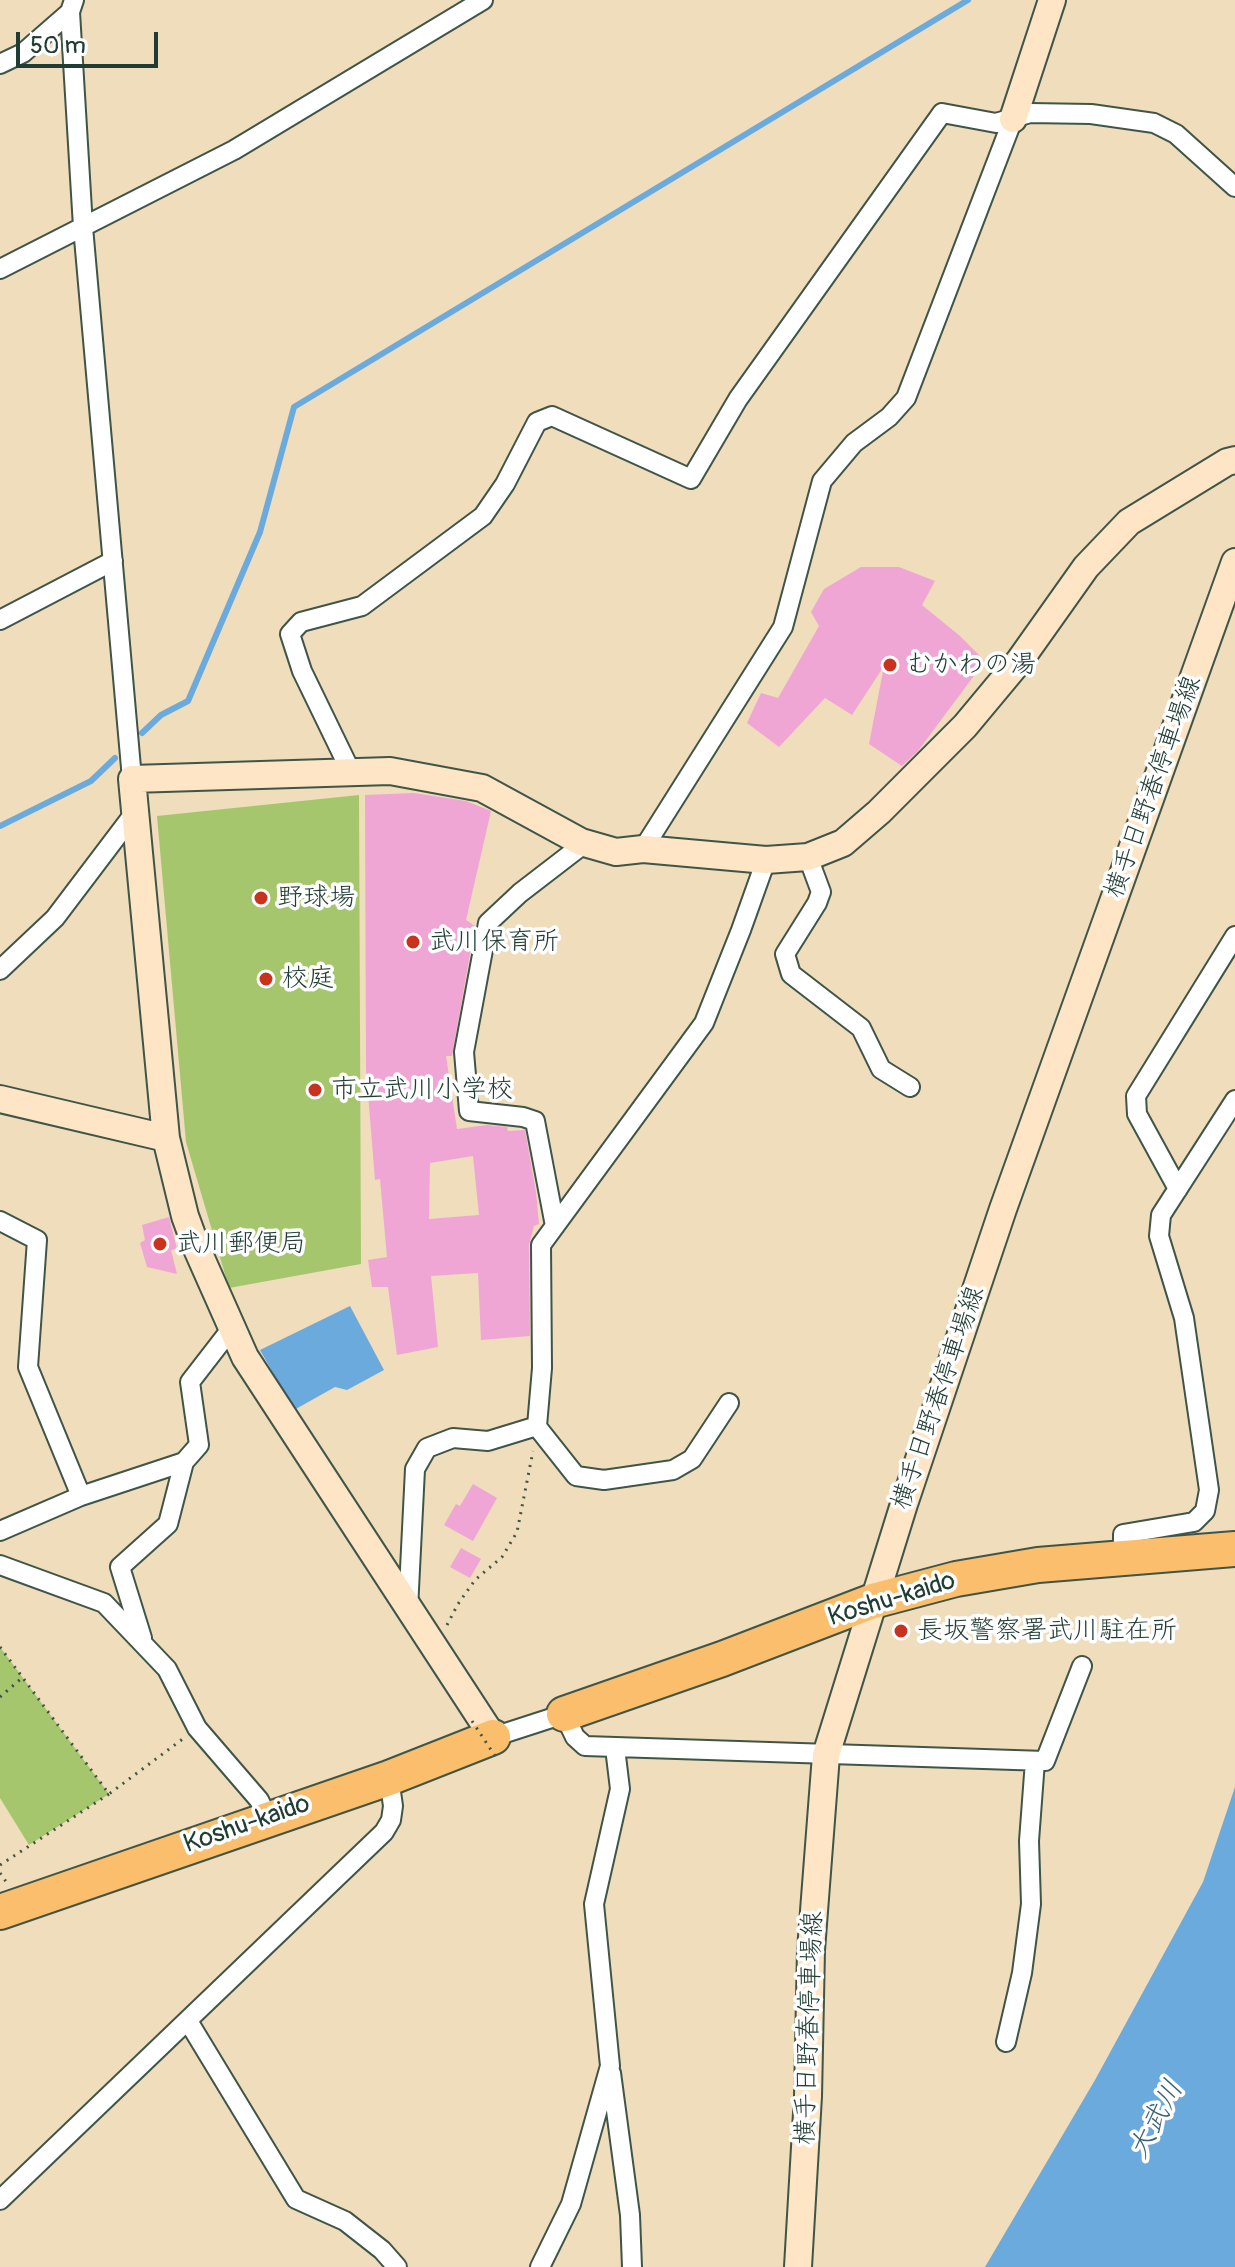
<!DOCTYPE html>
<meta charset="utf-8">
<style>
body{margin:0}
#map{position:relative;width:1235px;height:2267px;overflow:hidden;background:#efddbc;font-family:Pangolin,sans-serif}
canvas{display:block}
.scale{position:absolute;left:16px;top:32px;width:142px;height:36px;box-sizing:border-box;border:4px solid #1f3d34;border-top:0;padding-left:10px;font-size:24px;line-height:28px;white-space:nowrap;color:#1f3d34;-webkit-text-stroke:6px #fff;paint-order:stroke}
</style>
<div id="map">
<canvas width="1235" height="2267"></canvas>
<div class="scale">50 m</div>
</div>
<script>
const c = document.querySelector('canvas').getContext('2d');
c.lineJoin = 'round';
function fill(path, color) { c.fillStyle = color; c.fill(path, 'evenodd'); }
const shape = rows => new Path2D(rows.map(r => 'M' + r).join(''));
function strokePath(path, color, width, dash) { c.strokeStyle = color; c.lineWidth = width; c.lineCap = dash ? 'butt' : 'round'; c.setLineDash(dash || []); c.stroke(path); }
function drawText(font, color, halo, rows, align = 'center') {
  c.font = font + ' Pangolin,"Klee One",sans-serif'; c.lineWidth = 7; c.setLineDash([]); c.textBaseline = 'middle'; c.strokeStyle = halo; c.fillStyle = color; for (const [text, x, y, turn = 0] of rows) {
    c.save(); c.translate(x, y); c.rotate((+turn || 0) * Math.PI / 180); c.textAlign = isNaN(turn) ? turn : align; if (halo) c.strokeText(text, 0, 0); c.fillText(text, 0, 0); c.restore();
  }
}
fill(shape([
 [359,795,361,1264,229,1288,186,1142,157,816],
 [0,1647,109,1794,29,1845,0,1798]
]), '#a6c66e');
fill(shape([
 [350,1306,384,1370,347,1390,335,1387,294,1410,260,1350],
 [1235,1787,1235,2267,985,2267,1095,2080,1203,1882]
]), '#6aaadd');
strokePath(shape([
 [142,733,161,715,188,701,260,532,294,407,968,0],
 [0,826,91,781,115,758]
]), '#6aaadd', 6);
fill(shape([
 [861,567,899,567,935,581,922,605,960,636,985,661,918,751,902,766,869,744,884,666,852,715,825,698,779,747,747,723,761,693,778,698,819,626,811,612,824,589],
 [414,793,466,801,491,811,466,920,475,926,452,1056,446,1056,457,1129,487,1125,507,1127,508,1131,525,1130,536,1192,539,1224,534,1226,529,1245,530,1336,481,1340,478,1273,431,1276,438,1347,397,1355,388,1287,372,1287,368,1260,387,1257,380,1179,375,1180,366,1069,365,795],
 [473,1156,479,1215,429,1219,430,1163],
 [169,1217,177,1249,171,1250,177,1274,147,1267,140,1243,145,1240,142,1225],
 [473,1484,497,1498,473,1541,444,1525,456,1504,460,1506],
 [461,1548,481,1559,470,1578,450,1567]
]), '#efa6d5');
const street = shape([
 [74,0,70,12,83,227,132,779],
 [0,64,23,53,70,12],
 [0,269,234,150,483,0],
 [0,620,113,561],
 [351,772,302,671,290,634,301,622,362,606,483,516,505,484,537,422,552,416,691,479,738,399,942,113,996,123,1030,113,1091,114,1154,123,1176,134,1235,187],
 [643,849,783,627,822,481,854,443,889,417,906,398,1013,119],
 [808,857,821,892,817,903,785,954,791,974,861,1028,881,1069,910,1087],
 [0,970,55,918,133,815],
 [1178,1189,1137,1114,1136,1096,1235,936],
 [0,1221,37,1240,28,1367,81,1496],
 [555,1226,535,1121,523,1117,469,1111,464,1052,488,923,520,893,585,843],
 [538,1428,576,1476,604,1480,673,1470,692,1459,729,1403],
 [0,1531,81,1496,184,1462],
 [1123,1558,1123,1534,1194,1522,1205,1511,1209,1490,1184,1318,1159,1236,1161,1215,1235,1100],
 [0,1565,104,1603,167,1669,197,1728,259,1800,268,1818],
 [408,1609,415,1469,427,1448,453,1438,488,1441,537,1426,542,1368,541,1245,704,1023,741,930,766,860],
 [142,1638,120,1567,168,1524,184,1462,199,1445,190,1382,231,1329],
 [493,1737,564,1714,575,1737,585,1746,1045,1761,1082,1666],
 [188,2021,296,2199,345,2221,382,2250,397,2267],
 [1006,2042,1022,1973,1031,1904,1029,1841,1035,1761],
 [611,2073,630,2215,632,2267],
 [0,2200,384,1832,391,1820,393,1806,389,1778],
 [540,2267,571,2204,610,2066,594,1904,620,1789,615,1748]
]);
const secondary = shape([
 [1013,119,1052,0],
 [0,1099,166,1138],
 [493,1737,245,1357,197,1249,185,1216,166,1138,132,779,390,771,482,788,581,842,616,852,643,849,766,860,808,857,843,843,879,812,965,726,1020,660,1086,567,1129,522,1227,462,1235,460],
 [798,2267,808,2096,811,1950,826,1755,904,1504,1003,1209,1235,562]
]);
const highway = shape([
 [564,1714,722,1659,873,1601,956,1579,1038,1565,1235,1549],
 [0,1912,389,1778,493,1737]
]);
strokePath(street, '#3e5548', 22);
strokePath(secondary, '#3e5548', 30);
strokePath(highway, '#3e5548', 38);
strokePath(shape([
 [447,1625,458,1604,475,1580,502,1557,517,1532,533,1451],
 [0,1647,109,1794,184,1738],
 [0,1697,23,1677],
 [0,1865,109,1794],
 [0,1873,7,1883]
]), '#3e5548', 3, [2, 6]);
strokePath(street, '#fff', 18);
strokePath(secondary, '#fde5c5', 26);
strokePath(highway, '#fabe6d', 34);
strokePath(shape([
 [472,1721,497,1759]
]), '#3e5548', 3, [2, 6]);
for (const [x, y, r, color] of [
 [890,665,8,"#c8321e"],
 [261,898,8,"#c8321e"],
 [413,942,8,"#c8321e"],
 [266,979,8,"#c8321e"],
 [315,1090,8,"#c8321e"],
 [160,1244,8,"#c8321e"],
 [901,1631,8,"#c8321e"]
]) { const dot = new Path2D(); dot.arc(x, y, r, 0, 2 * Math.PI); c.fillStyle = color; c.fill(dot); strokePath(dot, '#fff', 3); }
drawText('26px', '#1f3d34', '#fff', [
 ["むかわの湯",906,665],
 ["野球場",277,898],
 ["武川保育所",429,942],
 ["校庭",282,979],
 ["市立武川小学校",331,1090],
 ["武川郵便局",176,1244],
 ["長坂警察署武川駐在所",917,1631]
], 'left');
drawText('26px', '#1f3d34', '#fff', [
 ["横手日野春停車場線",1154,787,-70],
 ["横手日野春停車場線",939,1398,-71],
 ["Koshu-kaido",892,1600,-17],
 ["Koshu-kaido",247,1825,-19],
 ["横手日野春停車場線",810,2028,-88]
]);
drawText('italic 28px', '#39636f', '#fff', [
 ["大武川",1157,2120,-62]
]);
</script>
